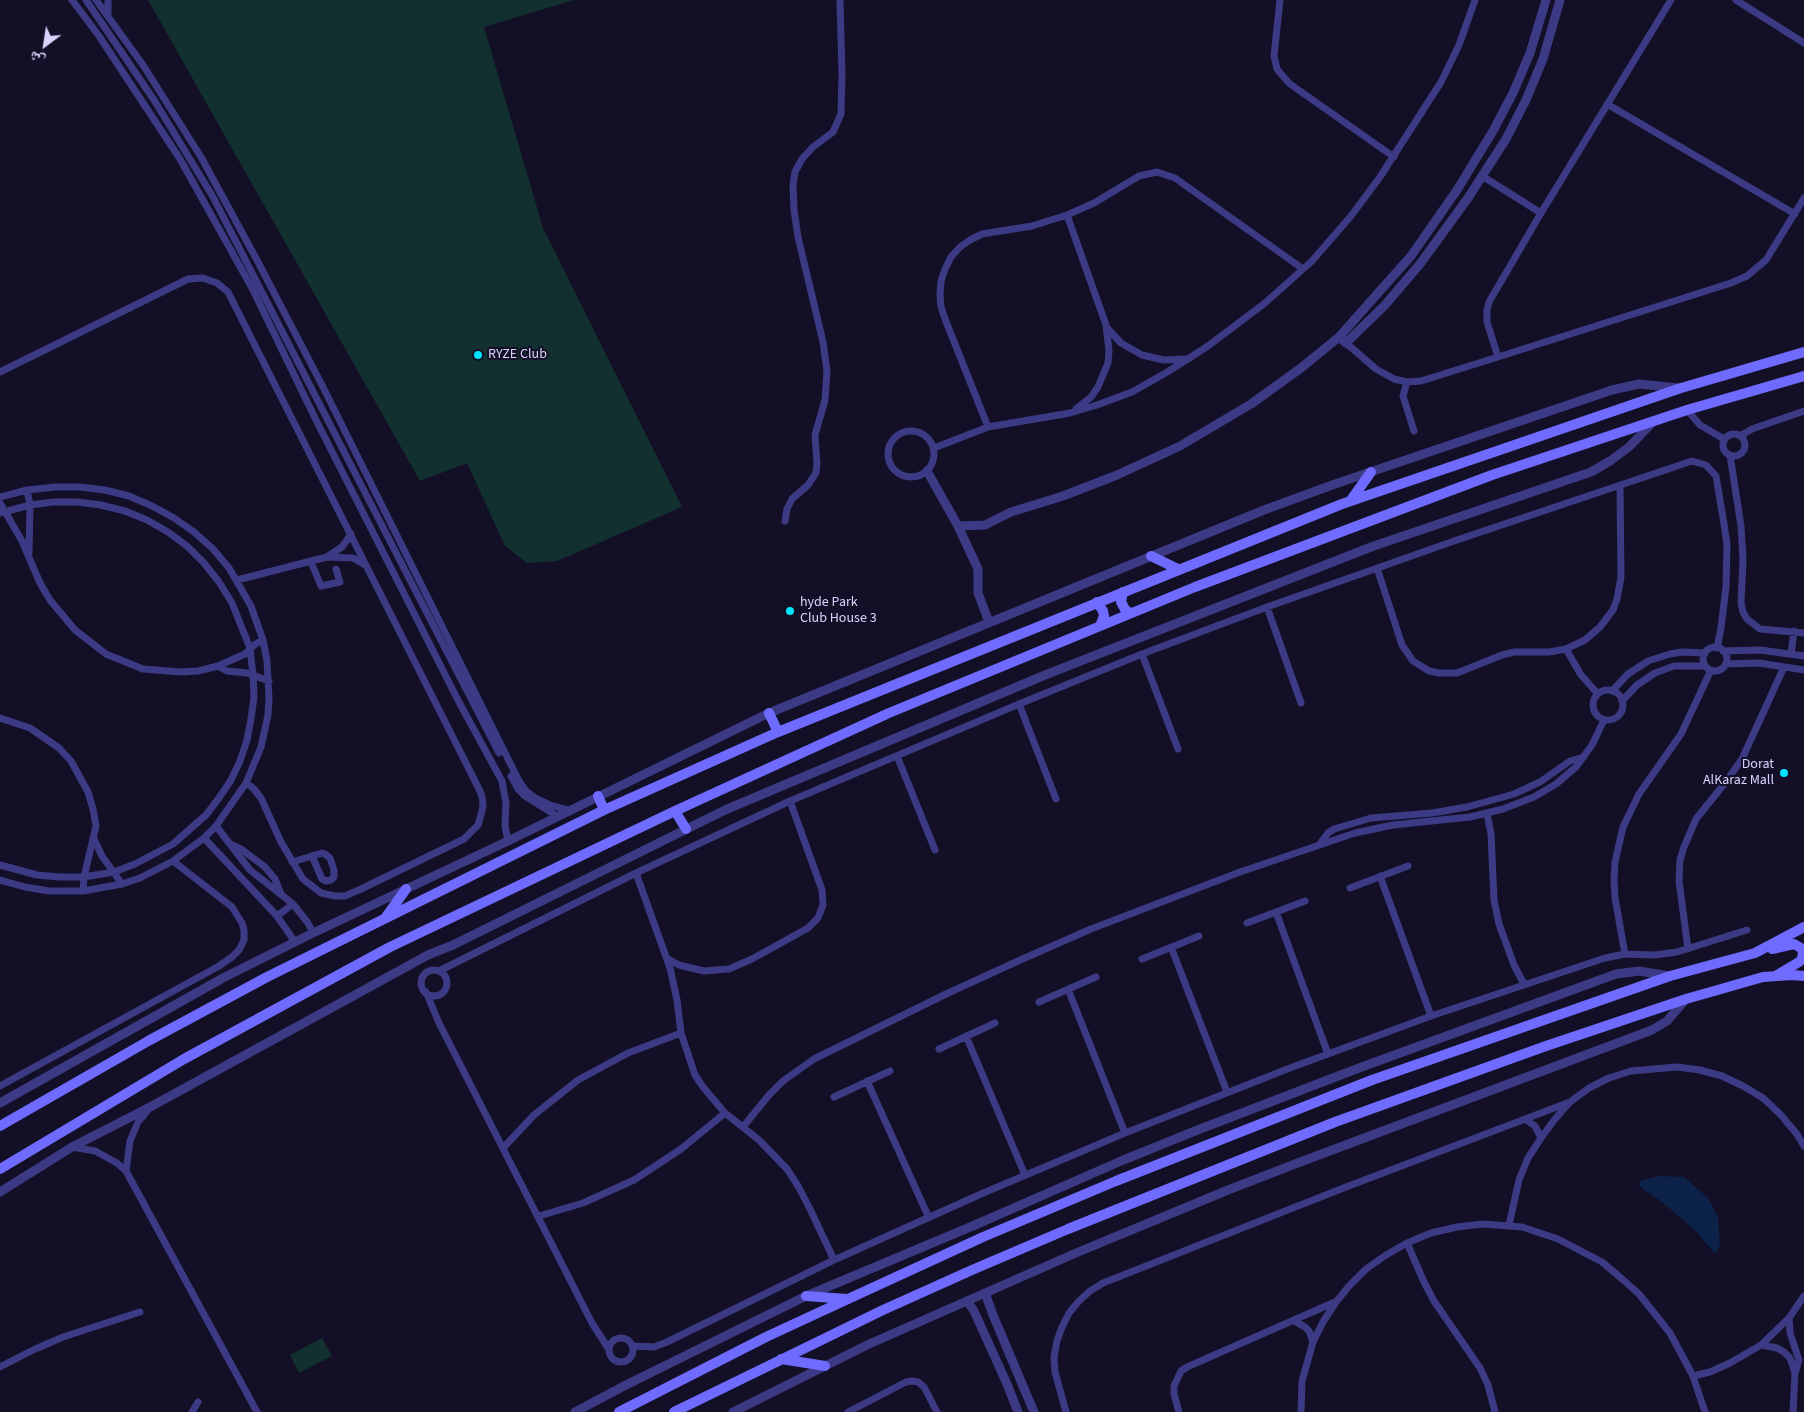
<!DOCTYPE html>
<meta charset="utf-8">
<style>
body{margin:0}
#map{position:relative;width:1804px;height:1412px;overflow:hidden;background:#130f26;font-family:"Source Sans 3","Noto Naskh Arabic",sans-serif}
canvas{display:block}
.north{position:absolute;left:20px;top:20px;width:50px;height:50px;-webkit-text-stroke:4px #130f26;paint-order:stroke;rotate:211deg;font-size:14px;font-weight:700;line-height:20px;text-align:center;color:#d9d4ff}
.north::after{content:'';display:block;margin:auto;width:18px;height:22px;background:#d9d4ff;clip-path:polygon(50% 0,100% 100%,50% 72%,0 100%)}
</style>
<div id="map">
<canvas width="1804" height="1412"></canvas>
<div class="north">ش</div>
</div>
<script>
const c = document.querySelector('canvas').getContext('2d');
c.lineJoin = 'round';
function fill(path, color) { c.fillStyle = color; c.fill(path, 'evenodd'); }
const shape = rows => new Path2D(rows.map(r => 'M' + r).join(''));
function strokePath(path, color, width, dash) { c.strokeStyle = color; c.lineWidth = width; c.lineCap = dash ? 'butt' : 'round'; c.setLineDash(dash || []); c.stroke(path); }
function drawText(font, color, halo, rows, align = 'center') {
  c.font = font + ' "Source Sans 3",sans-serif'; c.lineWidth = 4; c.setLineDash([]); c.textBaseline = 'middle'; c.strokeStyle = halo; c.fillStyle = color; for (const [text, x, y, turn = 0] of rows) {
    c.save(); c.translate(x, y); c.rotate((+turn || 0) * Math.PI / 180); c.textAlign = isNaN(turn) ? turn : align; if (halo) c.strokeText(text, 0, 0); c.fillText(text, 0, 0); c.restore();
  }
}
fill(shape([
 [148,0,574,0,484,27,543,228,682,507,557,561,527,563,505,546,467,463,420,481],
 [322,1338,332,1356,299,1373,290,1355]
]), '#12302f');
fill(shape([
 [1659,1176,1684,1177,1708,1198,1718,1217,1720,1246,1715,1254,1697,1232,1662,1202,1639,1186,1640,1181]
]), '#0c2248');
strokePath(shape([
 [72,0,99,36,180,159,252,288,316,420,460,704,502,781,506,803,505,826,508,841],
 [86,0,154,100,213,197,499,753],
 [96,0,143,65,201,157,258,262,322,385,519,781,526,791,537,799,550,805,568,810],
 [1280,0,1274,56,1277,69,1281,74,1290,84,1394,157],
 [1736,0,1804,43],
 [108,15,108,0],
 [1607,104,1795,214],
 [1482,176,1541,213],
 [1067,215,1106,325,1109,351,1108,363,1098,387,1091,397,1076,409],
 [1107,328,1121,343,1142,355,1164,360,1186,359],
 [1346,343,1376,369,1394,379,1407,382,1421,381,1498,357,1731,283,1747,276,1766,260,1804,198],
 [1498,357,1487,322,1487,310,1489,302,1541,213,1671,0],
 [0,372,188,279,203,278,217,283,228,292,478,787,482,796,483,806,481,815,478,825,464,839,361,889,345,896,335,896,321,893,303,879,281,842,261,798,254,789,246,783],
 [1407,382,1403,396,1414,431],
 [1687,410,1700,425,1724,439],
 [988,427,945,319,941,307,940,294,941,281,945,269,951,257,960,247,970,240,982,234,1032,226,1067,215,1094,203,1139,176,1157,172,1175,178,1303,269],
 '888 454a23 23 0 1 1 46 0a23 23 0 1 1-46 0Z',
 '1723 445a11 11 0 1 1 22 0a11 11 0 1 1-22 0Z',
 [1740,436,1752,429,1804,411],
 [934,448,988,427,1070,413,1097,405,1132,392,1169,371,1208,346,1265,303,1312,261,1351,216,1380,177,1441,82,1459,45,1475,0],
 [1730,455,1741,526,1743,560,1741,603,1743,612,1747,619,1760,629,1804,633],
 [27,490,30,505,29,553],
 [0,497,27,490,55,487,80,487,105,490,129,496,152,506,174,518,194,532,213,549,229,568,251,606,263,640,267,661,269,698,268,715,261,747,246,783,216,826,204,838,173,861,140,878,122,884,83,891,49,891,25,887,0,880],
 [0,503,22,541,40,583,50,600,75,630,106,654,143,669,181,672,198,671,218,666,245,654,254,645,263,640],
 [0,513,30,505,53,502,77,502,101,505,125,511,147,520,168,532,187,546,204,563,219,582,232,603,250,648,253,675,254,697,251,719,247,740,240,761,231,780,219,798,206,815,173,844,135,864,114,872,84,877,60,877,37,875,0,865],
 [785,521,787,509,792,499,808,485,816,473,817,464,815,435,825,400,827,371,823,342,798,237,794,210,793,185,795,172,802,159,813,147,833,132,841,114,842,74,840,0],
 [328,557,353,558,365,565],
 [311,562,321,586,340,582,336,569],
 [1377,568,1402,645,1413,661,1429,671,1439,673,1457,673,1502,655,1514,652,1549,652,1566,649,1585,640,1600,627,1613,610,1617,599,1621,577,1620,486],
 [237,580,327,557,342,547,351,534],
 [1267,607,1301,703],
 '1703 659a12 12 0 1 1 24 0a12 12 0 1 1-24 0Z',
 [1566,649,1581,675,1598,694],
 [1723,651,1760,650,1804,656],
 [1142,654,1178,749],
 [1791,654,1794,631],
 [1726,664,1759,663,1804,670],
 [218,666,227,671,247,673,269,681],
 '1593 705a15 15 0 1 1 30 0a15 15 0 1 1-30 0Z',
 [1612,691,1628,674,1648,661,1670,654,1682,652,1705,653],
 [1622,701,1637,685,1655,673,1674,666,1705,666],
 [1019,704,1056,799],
 [0,718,30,728,59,748,71,761,88,792,93,809,96,826,84,877,83,891],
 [897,756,935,850],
 [511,776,518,789,525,796,557,816],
 [1487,814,1491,834,1494,900,1499,924,1514,965,1524,984],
 [216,826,250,870,293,904,308,923,313,933],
 [204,838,277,916,295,942],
 [94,839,102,856,122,884],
 [230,844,241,849,265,867,275,879,281,894],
 [1319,845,1328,833,1334,829,1351,824,1371,818,1432,813,1467,807,1514,794,1540,782,1570,761,1584,757],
 [292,862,322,853,325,854,330,858,334,870,334,877,331,880,326,881,322,879,312,856],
 [636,873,670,968,677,1000,681,1033,695,1075,703,1087,725,1113,759,1140,787,1169,798,1186,810,1209,834,1260],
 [1380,876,1431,1016],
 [1350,888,1408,866],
 [1276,912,1328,1054],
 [277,916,293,904],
 [1247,923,1305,901],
 [1171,947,1227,1092],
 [1688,949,1679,881,1680,860,1684,847,1696,819,1725,783,1742,759,1784,667],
 [1625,954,1615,898,1614,880,1615,862,1623,827,1639,794,1681,734,1711,670],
 [668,959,679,965,704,971,729,969,752,959,808,928,818,918,823,905,822,890,790,801],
 [1142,959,1199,936],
 '421 983a13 13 0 1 1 26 0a13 13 0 1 1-26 0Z',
 [439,971,636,873,790,801,1019,704,1142,654,1267,607,1454,541,1692,461,1706,465,1716,476,1724,524,1727,545,1726,587,1721,628,1717,648],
 [1068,989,1125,1133],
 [426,992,439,1023,592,1323,608,1348],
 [1039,1002,1096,977],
 [966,1036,1025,1175],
 [939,1049,995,1023],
 [867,1081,929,1218],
 [0,1086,219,966,232,957,239,950,244,940,244,930,242,923,232,907,173,861],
 [834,1097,890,1071],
 [1525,1119,1535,1126,1541,1138],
 [743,1127,769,1095,783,1081,814,1059,946,994,1018,961,1091,929,1240,872,1355,833,1393,825,1470,817,1503,809,1534,797,1556,784,1576,767,1592,745,1604,720],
 [72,1147,95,1151,117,1163,126,1171,257,1412],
 [504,1147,534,1115,578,1080,628,1053,681,1033],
 [126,1171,130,1141,138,1122,148,1110],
 [539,1216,583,1203,634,1180,681,1149,725,1113],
 [1509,1225,1519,1180,1528,1158,1541,1138,1555,1119,1570,1102,1589,1088,1609,1078,1631,1071,1677,1067,1700,1070,1722,1076,1743,1086,1763,1098,1780,1114,1796,1133,1804,1146],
 [1407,1243,1424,1282,1434,1301,1480,1368,1488,1385,1495,1412],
 [1789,1318,1790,1333,1799,1360,1795,1373,1793,1412],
 [1294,1321,1305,1327,1309,1331,1313,1342],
 '609 1350a12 12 0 1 1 24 0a12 12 0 1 1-24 0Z',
 [1761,1345,1777,1348,1784,1352,1790,1358,1795,1373],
 [633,1346,654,1347,667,1342,834,1260,981,1194,1125,1133,1290,1068,1431,1016,1605,958,1625,954,1654,955,1677,952,1747,930],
 [0,1367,33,1350,63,1337,140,1312],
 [1693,1376,1710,1372,1730,1363,1761,1345,1789,1318,1804,1296],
 [192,1412,198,1402],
 [848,1412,906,1382,912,1381,918,1382,924,1387,937,1412],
 [1066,1412,1055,1372,1054,1357,1057,1341,1062,1327,1069,1313,1079,1301,1090,1291,1103,1283,1346,1187,1570,1102],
 [1179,1412,1174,1394,1174,1386,1181,1371,1187,1367,1335,1302],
 [1301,1412,1302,1381,1313,1342,1323,1322,1336,1302,1349,1286,1366,1269,1386,1255,1407,1243,1431,1233,1457,1227,1483,1224,1522,1227,1558,1239,1602,1262,1621,1278,1639,1294,1670,1333,1693,1376,1705,1412]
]), '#3d3a85', 7);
strokePath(shape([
 [1339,337,1346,343,1385,305,1420,264,1468,198,1506,139,1526,100,1543,59,1560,0],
 [927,471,958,526,978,569,978,593,989,622],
 [958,526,985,525,1011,512,1063,496,1117,475,1180,446,1251,404,1301,368,1339,337,1411,256,1457,190,1493,131,1513,93,1530,53,1546,0],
 [0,1103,223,978,313,933,508,841,769,713,1264,510,1335,484,1612,390,1639,384,1678,388],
 [0,1192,72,1147,152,1106,428,955,453,945,725,810,1045,675,1371,547,1591,472,1610,461,1629,447,1652,423],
 [985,1293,993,1315,1034,1412],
 [967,1301,974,1311,1007,1384,1018,1412],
 [575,1412,626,1385,806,1296,975,1225,1121,1161,1195,1131,1359,1068,1616,974,1639,971,1670,976],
 [733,1412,867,1345,1076,1253,1228,1190,1295,1164,1652,1030,1667,1021,1686,999]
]), '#3d3a85', 9);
strokePath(shape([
 [1351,500,1371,472],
 [1151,556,1178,569],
 [1123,592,1121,602,1126,611,1131,613],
 [1097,602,1103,611,1104,616,1100,626],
 [769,713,778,732],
 [598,796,604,810],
 [675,811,686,829],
 [386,917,406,889],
 [1772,949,1794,944,1801,948,1803,951,1802,959,1799,962,1777,975],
 [0,1126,150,1040,267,977,604,810,778,732,1342,504,1681,388,1804,352],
 [0,1169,184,1059,390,947,675,811,889,713,1195,587,1492,475,1687,410,1804,376],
 [806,1296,847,1299],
 [781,1359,825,1366],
 [619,1412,766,1337,848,1299,983,1237,1116,1181,1372,1080,1670,976,1755,953,1804,927],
 [674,1412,883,1310,972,1270,1068,1229,1335,1122,1546,1046,1686,999,1763,977,1792,975,1804,976]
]), '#6f6bff', 10);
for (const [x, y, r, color] of [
 [478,355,5,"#00e5ff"],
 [790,611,5,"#00e5ff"],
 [1784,773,5,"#00e5ff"]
]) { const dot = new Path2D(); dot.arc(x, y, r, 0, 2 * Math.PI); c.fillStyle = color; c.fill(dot); strokePath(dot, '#130f26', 2); }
drawText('14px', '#d9d4ff', '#130f26', [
 ["RYZE Club",488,355],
 ["hyde Park",800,603],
 ["Club House 3",800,619],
 ["Dorat",1774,765,"right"],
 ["AlKaraz Mall",1774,781,"right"]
], 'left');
</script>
